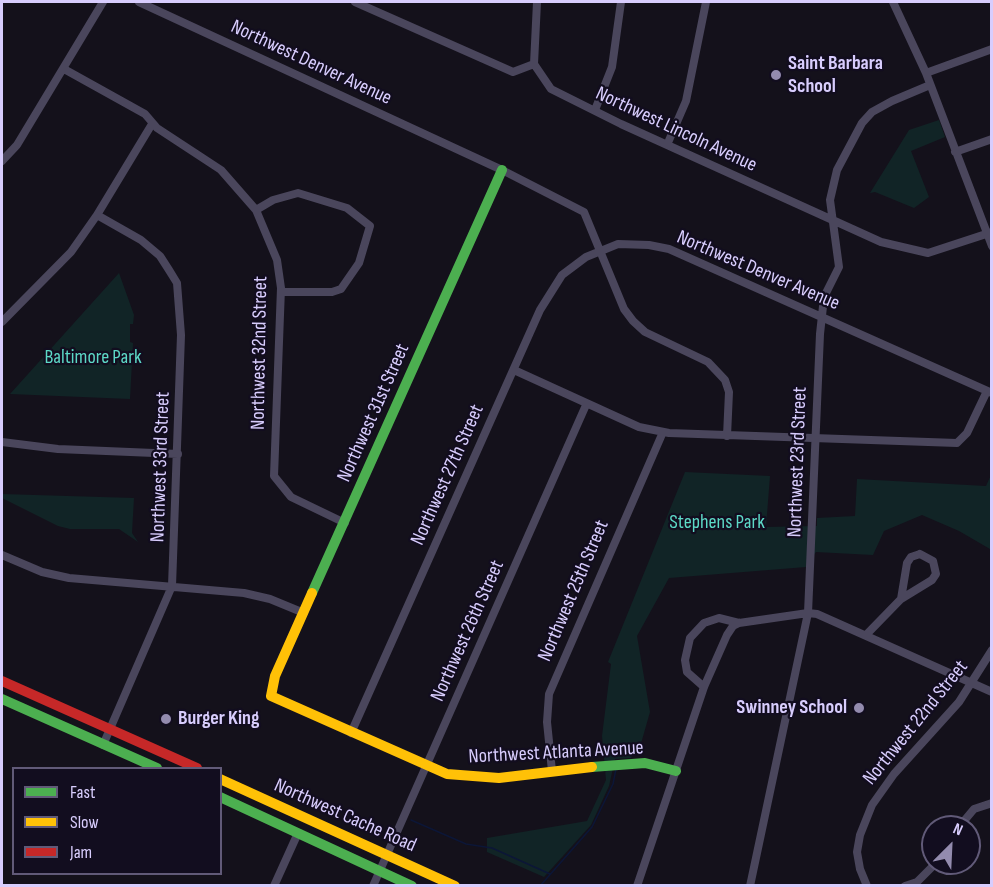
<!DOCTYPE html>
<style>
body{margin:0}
#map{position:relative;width:993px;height:887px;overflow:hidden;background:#14111b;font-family:"Sofia Sans Condensed",sans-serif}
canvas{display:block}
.frame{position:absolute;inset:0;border:3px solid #d8cdfd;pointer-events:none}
.legend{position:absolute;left:12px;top:767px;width:210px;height:108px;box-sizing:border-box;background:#120d1f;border:2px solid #615a78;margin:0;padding:8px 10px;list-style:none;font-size:18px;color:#d8cdfd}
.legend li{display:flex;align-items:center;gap:12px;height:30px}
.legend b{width:30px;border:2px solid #615a78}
.north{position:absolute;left:921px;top:815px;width:60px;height:60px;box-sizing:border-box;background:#120d1f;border:2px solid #615a78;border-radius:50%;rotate:24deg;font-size:16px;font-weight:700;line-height:24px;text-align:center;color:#d8cdfd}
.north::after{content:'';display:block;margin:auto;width:21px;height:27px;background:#938bae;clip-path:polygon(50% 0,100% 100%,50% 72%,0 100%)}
</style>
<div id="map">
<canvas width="993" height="887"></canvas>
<div class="frame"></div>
<ul class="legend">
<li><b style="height:8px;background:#4caf50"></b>Fast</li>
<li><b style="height:8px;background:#ffc107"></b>Slow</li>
<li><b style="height:8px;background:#c62828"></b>Jam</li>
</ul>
<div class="north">N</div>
</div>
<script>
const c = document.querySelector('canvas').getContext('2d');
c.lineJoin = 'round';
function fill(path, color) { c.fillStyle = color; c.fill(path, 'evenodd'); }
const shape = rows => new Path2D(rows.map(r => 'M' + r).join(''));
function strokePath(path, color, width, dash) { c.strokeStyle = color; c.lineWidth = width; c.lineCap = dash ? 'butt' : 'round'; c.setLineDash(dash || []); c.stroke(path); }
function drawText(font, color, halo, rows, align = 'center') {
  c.font = font + ' "Sofia Sans Condensed",sans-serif'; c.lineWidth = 4.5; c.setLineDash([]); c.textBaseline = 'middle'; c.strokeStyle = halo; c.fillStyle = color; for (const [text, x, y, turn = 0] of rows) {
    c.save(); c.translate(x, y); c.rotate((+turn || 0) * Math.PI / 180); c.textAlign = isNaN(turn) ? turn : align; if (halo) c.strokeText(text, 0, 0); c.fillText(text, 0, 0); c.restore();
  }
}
fill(shape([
 [939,120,945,137,911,151,929,197,914,208,875,192,870,193,909,130],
 [119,273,134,315,133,324,130,324,130,342,133,343,130,399,10,394],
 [685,472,770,476,766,527,817,526,817,518,855,516,857,479,986,486,991,475,992,547,990,549,959,531,922,515,884,531,873,555,816,552,806,567,669,578,637,636,650,712,640,747,637,746,631,758,615,759,609,786,591,825,544,877,487,852,487,838,587,821,606,780,602,736,611,664,608,662],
 [2,494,134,498,132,533,138,542,119,529,70,529,58,526,2,498]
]), '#112426');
strokePath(shape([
 [411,820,466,844,492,848,550,874],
 [540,886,592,827,613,784,616,769]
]), '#0c1637', 1.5);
strokePath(shape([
 [139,2,502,170,584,212,624,309,633,321,645,332,708,362,725,380,729,392,727,436],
 [355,2,513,72,534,64],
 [893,2,926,73,992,246],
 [534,64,551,89,621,124,881,242,928,253,992,232],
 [534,64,537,2],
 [64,69,145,114,157,128,221,170,256,210,277,260,281,288,274,476,291,497,345,523],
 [926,73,992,49],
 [595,110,612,67,621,2],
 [667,145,686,101,706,2],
 [955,152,992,139],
 [2,161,17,145,103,2],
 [256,210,273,200,298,193,347,208,370,226,359,263,341,289,332,292,281,292],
 [97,215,141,240,160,256,169,270,177,283,181,335,172,586,103,745],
 [2,322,71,252,97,215,152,124],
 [514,370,639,427,669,433,957,443,967,433,987,391],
 [2,442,58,449,178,454],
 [920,554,933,561,936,574,932,580,901,599,907,563,911,557,920,554],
 [2,555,42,572,69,578,244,593,270,599,304,613],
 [866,635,901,599],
 [704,687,687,672,685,660,690,638,704,623,719,618,739,623,808,613,817,614,992,692],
 [351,733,540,310,562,275,586,257,618,244,649,245,669,249,992,393],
 [552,771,547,722,549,694,663,432],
 [959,827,974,809,992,803],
 [274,886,298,833],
 [373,886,586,405],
 [637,886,704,687,727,635,733,626,739,623],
 [750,886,808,613,820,334,824,297,839,267,830,200,837,170,862,123,872,112,892,101,930,85],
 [867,886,860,869,857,852,860,835,872,805,894,774,959,702,992,650],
 [905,886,917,882,936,863]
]), '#4a465c', 8);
strokePath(shape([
 [312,593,502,170],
 [2,699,157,768],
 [592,767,645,763,676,771],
 [220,797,412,886]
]), '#4caf50', 10);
strokePath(shape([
 [312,593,275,676,271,696,447,774,499,778,592,767],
 [220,779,455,886]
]), '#ffc107', 10);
strokePath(shape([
 [2,681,197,768]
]), '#c62828', 10);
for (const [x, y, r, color] of [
 [776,75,6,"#938bae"],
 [859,708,6,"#938bae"],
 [166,719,6,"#938bae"]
]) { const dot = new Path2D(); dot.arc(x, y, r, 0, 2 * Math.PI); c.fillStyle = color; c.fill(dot); strokePath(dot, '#120d1f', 2); }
drawText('20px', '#d8cdfd', '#120d1f', [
 ["Northwest Denver Avenue",311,63,25],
 ["Northwest Lincoln Avenue",676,130,25],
 ["Northwest Denver Avenue",758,271,23],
 ["Northwest 32nd Street",260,353,-89],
 ["Northwest 31st Street",374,413,-66],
 ["Northwest 23rd Street",798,462,-88],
 ["Northwest 33rd Street",161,467,-88],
 ["Northwest 27th Street",448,475,-66],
 ["Northwest 25th Street",574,591,-67],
 ["Northwest 26th Street",468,631,-66],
 ["Northwest 22nd Street",916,723,-51],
 ["Northwest Atlanta Avenue",556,753,-3],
 ["Northwest Cache Road",345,816,24]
]);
drawText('bold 20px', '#d8cdfd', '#120d1f', [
 ["Saint Barbara",788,64],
 ["School",788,87],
 ["Swinney School",847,708,"right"],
 ["Burger King",178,719]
], 'left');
drawText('20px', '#5dd9c7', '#120d1f', [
 ["Baltimore Park",93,358],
 ["Stephens Park",717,523]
]);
</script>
